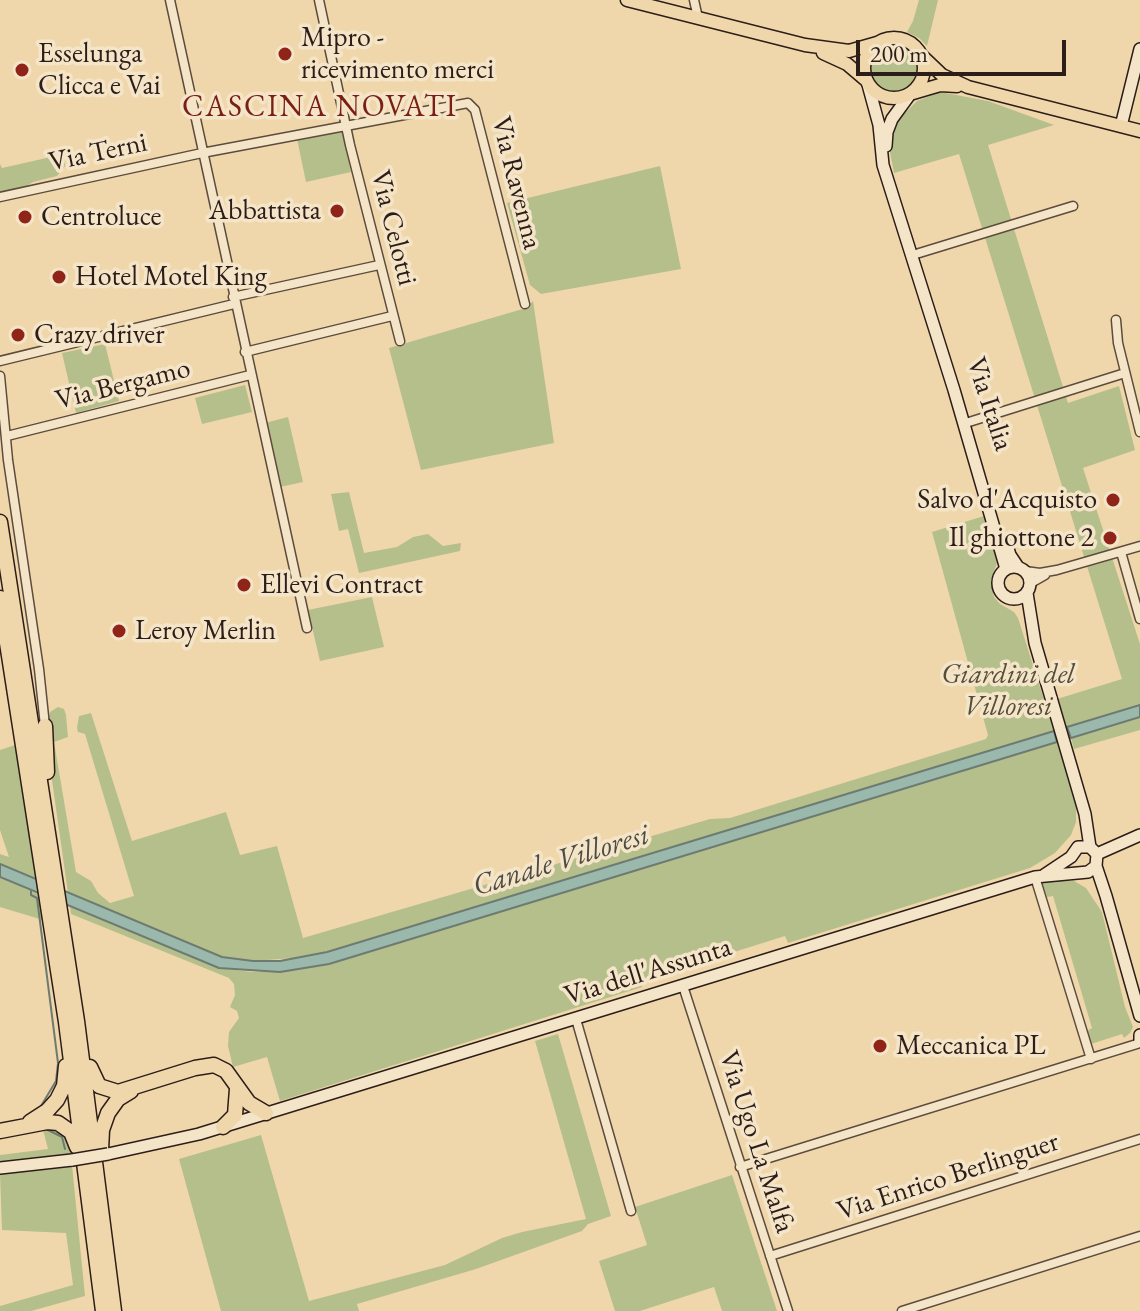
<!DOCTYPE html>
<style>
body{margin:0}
#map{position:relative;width:1140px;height:1311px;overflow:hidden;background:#efd7ab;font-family:"EB Garamond",serif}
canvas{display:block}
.scale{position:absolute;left:856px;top:40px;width:210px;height:36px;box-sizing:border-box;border:4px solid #2c1d18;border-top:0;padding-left:10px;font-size:24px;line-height:28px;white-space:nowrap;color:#2c1d18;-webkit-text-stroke:6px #f5e5c8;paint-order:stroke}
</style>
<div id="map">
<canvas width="1140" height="1311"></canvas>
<div class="scale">200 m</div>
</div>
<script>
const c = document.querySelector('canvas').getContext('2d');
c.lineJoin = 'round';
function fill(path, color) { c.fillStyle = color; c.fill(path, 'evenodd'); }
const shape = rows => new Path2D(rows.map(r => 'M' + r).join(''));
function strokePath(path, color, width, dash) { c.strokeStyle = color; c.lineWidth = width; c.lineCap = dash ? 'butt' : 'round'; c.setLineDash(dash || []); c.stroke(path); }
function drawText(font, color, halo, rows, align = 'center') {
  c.font = font + ' "EB Garamond",serif'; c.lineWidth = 7; c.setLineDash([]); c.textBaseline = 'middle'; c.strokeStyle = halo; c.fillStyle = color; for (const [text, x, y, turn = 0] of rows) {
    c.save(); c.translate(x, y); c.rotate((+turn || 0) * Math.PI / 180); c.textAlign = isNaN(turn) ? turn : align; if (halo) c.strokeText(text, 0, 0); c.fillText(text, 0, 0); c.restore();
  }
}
fill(shape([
 [919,0,938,0,927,46,919,38,907,32,913,21],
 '869 70a25 25 0 1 1 50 0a25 25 0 1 1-50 0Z',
 [940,92,988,101,1054,125,988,145,1068,403,1119,386,1135,450,1083,468,1140,644,1140,705,1066,728,1057,699,1122,679,959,154,894,173,889,147,897,121,917,101],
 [342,129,351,172,306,182,297,139],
 [59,149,64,154,65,166,57,176,33,182,22,189,0,193,0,164,2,168,60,155],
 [660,166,681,269,541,294,530,285,507,203],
 [533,301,554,443,421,470,389,348,526,308],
 [105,344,119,401,76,413,62,353],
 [245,385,252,412,202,424,195,398],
 [288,417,303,482,280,487,265,423],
 [349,492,364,553,397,547,413,537,428,534,443,546,461,543,460,551,359,573,348,529,339,531,331,494],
 [984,516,998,560,991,580,994,597,1000,604,1014,612,1018,618,1054,731,308,957,253,961,222,957,68,893,49,759,48,721,50,712,58,707,64,709,66,715,68,737,54,742,76,872,91,881,98,893,110,903,134,896,85,734,78,732,77,728,79,716,91,713,132,841,226,812,240,855,277,846,303,938,710,819,730,818,986,739,988,735,932,532],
 [372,597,384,647,320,661,308,610],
 [1140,717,1140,730,1074,749,1071,738],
 [1057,742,1076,807,1076,822,1071,835,1055,853,1030,868,788,943,785,936,642,981,642,987,280,1101,267,1057,233,1067,228,1046,229,1032,239,1018,237,1011,230,1007,235,995,234,984,229,978,71,914,70,907,219,968,252,972,309,968],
 [15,745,27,822,36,879,0,864,0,854,9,857,0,830,0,750],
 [0,877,38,894,43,920,0,907],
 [1049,881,1074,881,1086,888,1102,912,1125,1007,1133,1027,1130,1033,1124,1038,1122,1034,1091,1044,1087,1031,1092,1028,1053,896,1047,897,1042,883],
 [558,1034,611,1216,588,1224,582,1231,476,1269,357,1304,359,1311,221,1311,179,1159,261,1135,309,1301,445,1265,502,1238,522,1232,586,1219,535,1041],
 [42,1126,60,1127,75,1153,0,1163,0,1155,48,1149],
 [72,1165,85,1296,31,1311,0,1311,0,1306,73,1285,66,1233,2,1230,0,1173],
 [732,1175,777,1311,722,1311,714,1287,640,1311,615,1311,599,1261,647,1245,635,1207]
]), '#b5bf8c');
const water = shape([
 [1140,705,1140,717,1071,738,1067,727,1140,705],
 [1054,731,1057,742,329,964,280,972,219,968,0,877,0,864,222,957,253,961,280,961,327,952,1054,731]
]);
fill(water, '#9ab9ac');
strokePath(water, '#6e7b71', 2);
strokePath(shape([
 [31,890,31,895,37,898,58,1063,56,1081,41,1106],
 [46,1129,62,1137,65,1149]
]), '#6e7b71', 2);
const street = shape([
 [170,0,307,628],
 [319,0,350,145,400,341],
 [694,0,698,18],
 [0,197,202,153,468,103,475,110,525,304],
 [916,254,1073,206],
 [233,297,379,265],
 [1116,320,1118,343,1140,432],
 [245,352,392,316],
 [0,361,234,304],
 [0,376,8,460,39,669,45,726],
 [969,422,1125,373],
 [7,436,250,375],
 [1121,552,1140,619],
 [1025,571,1040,573,1057,570,1140,546],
 [1031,583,1045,575],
 [1035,877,1091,1059],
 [683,986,788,1311],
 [576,1019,631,1211],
 [740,1167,1140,1043],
 [770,1256,1140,1139],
 [902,1311,1140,1236]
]);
const secondary = shape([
 [867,81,879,125,883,165,954,390,1006,569],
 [1121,126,1140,49],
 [886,146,887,132,892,119,911,93],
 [1007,545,1010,555,1018,567],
 '998 583a16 16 0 1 1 32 0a16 16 0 1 1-32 0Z',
 [1027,593,1035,643,1085,814,1090,847],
 [1097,854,1140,835],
 [1096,866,1106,896,1140,1016],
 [1140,1035,1140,1041],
 [108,1154,199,1134,1035,877,1088,872,1096,866,1097,854,1090,847,1078,847,1071,857,1044,875],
 [0,1168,72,1160]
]);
const primary = shape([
 [627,0,805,45,849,51,877,43],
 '864 68a30 30 0 1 1 60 0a30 30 0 1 1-60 0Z',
 [823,53,847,64,867,81],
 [921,55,942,75,968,87,1140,131],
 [913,93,940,85,957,86]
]);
const highway = shape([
 [0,522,77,1021,114,1311],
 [0,598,66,1022,103,1311],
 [45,726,47,772],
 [90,1067,99,1086,118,1092,195,1068,214,1065,226,1071,249,1103,266,1113],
 [30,1122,47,1111,57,1100,64,1086,66,1066],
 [223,1127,235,1115,237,1089],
 [0,1131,47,1122,58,1123,71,1132,77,1147],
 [101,1150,102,1130,108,1113,118,1099,131,1091]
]);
strokePath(street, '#5d4c3d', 11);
strokePath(secondary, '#2c1d18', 14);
strokePath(primary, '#2c1d18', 15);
strokePath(highway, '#2c1d18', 17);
strokePath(street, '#f5e5c8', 8);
strokePath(secondary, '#f5e5c8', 11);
strokePath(primary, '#efd7ab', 12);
strokePath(highway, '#efd7ab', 14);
const secondaryBridge = shape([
 [72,1160,108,1154]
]);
strokePath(secondaryBridge, '#2c1d18', 14, []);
strokePath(secondaryBridge, '#f5e5c8', 11);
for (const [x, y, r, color] of [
 [285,54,8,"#8f2418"],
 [22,70,8,"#8f2418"],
 [337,211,8,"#8f2418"],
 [25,217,8,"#8f2418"],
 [59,277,8,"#8f2418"],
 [18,335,8,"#8f2418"],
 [1113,500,8,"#8f2418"],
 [1110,538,8,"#8f2418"],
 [244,585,8,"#8f2418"],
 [119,631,8,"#8f2418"],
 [880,1046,8,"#8f2418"]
]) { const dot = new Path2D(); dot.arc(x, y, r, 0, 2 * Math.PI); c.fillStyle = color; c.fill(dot); strokePath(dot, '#f5e5c8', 3); }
drawText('28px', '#2c1d18', '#f5e5c8', [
 ["Mipro -",301,38],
 ["ricevimento merci",301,70],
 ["Esselunga",38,54],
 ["Clicca e Vai",38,86],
 ["Abbattista",321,211,"right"],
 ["Centroluce",41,217],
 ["Hotel Motel King",75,277],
 ["Crazy driver",34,335],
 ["Salvo d'Acquisto",1097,500,"right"],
 ["Il ghiottone 2",1094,538,"right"],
 ["Ellevi Contract",260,585],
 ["Leroy Merlin",135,631],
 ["Meccanica PL",896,1046]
], 'left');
drawText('28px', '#2c1d18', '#f5e5c8', [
 ["Via Terni",98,153,-12],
 ["Via Ravenna",516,183,76],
 ["Via Celotti",393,228,76],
 ["Via Bergamo",123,385,-14],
 ["Via Italia",989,404,72],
 ["Via dell'Assunta",648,972,-17],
 ["Via Ugo La Malfa",756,1142,72],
 ["Via Enrico Berlinguer",948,1177,-18]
]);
drawText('italic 28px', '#554e3b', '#f5e5c8', [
 ["Giardini del",1008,675],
 ["Villoresi",1008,707]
]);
c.letterSpacing = '2px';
drawText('30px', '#7a1f14', '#f5e5c8', [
 ["CASCINA NOVATI",320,108]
]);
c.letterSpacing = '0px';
drawText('italic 30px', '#4d4c44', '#f5e5c8', [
 ["Canale Villoresi",561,861,-17]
]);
</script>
